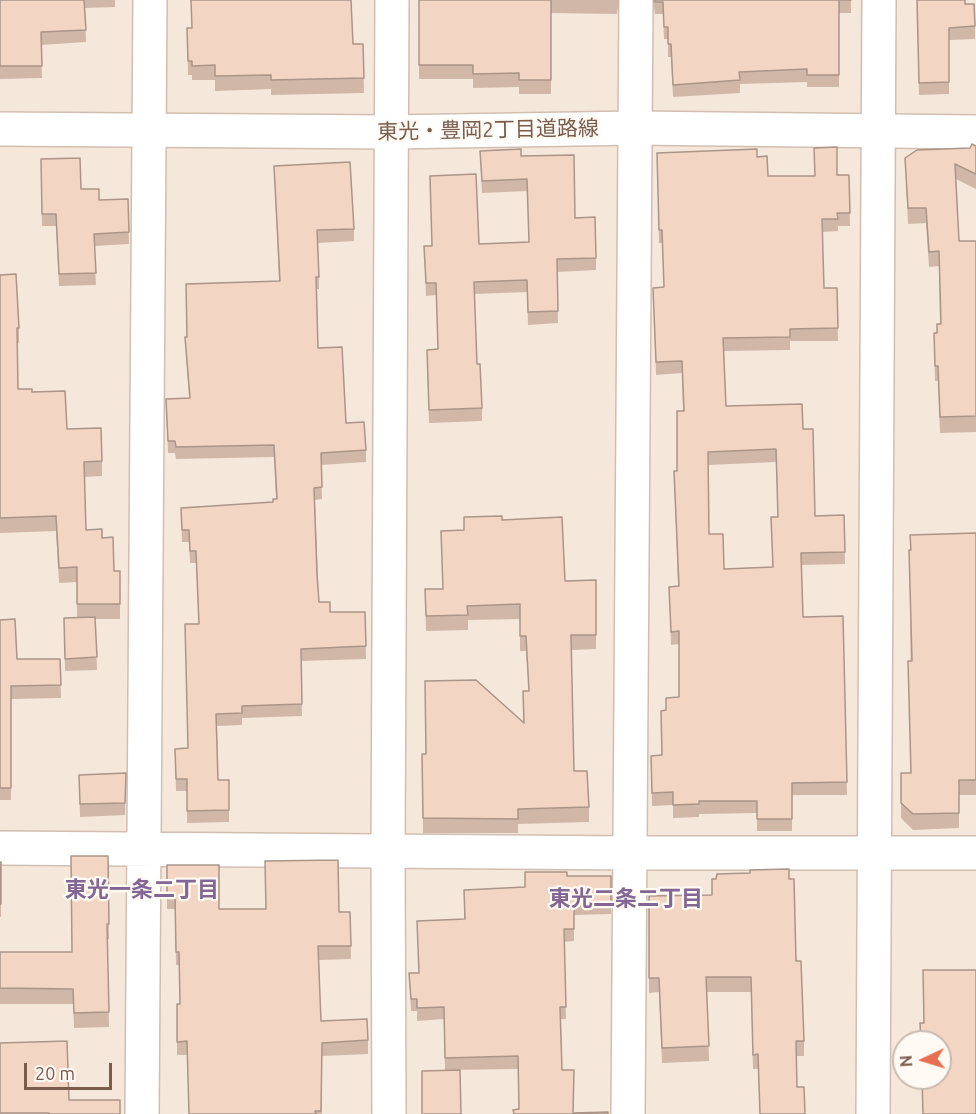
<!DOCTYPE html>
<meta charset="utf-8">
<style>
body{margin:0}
#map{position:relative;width:976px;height:1114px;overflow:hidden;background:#fdf6ec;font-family:Ubuntu,sans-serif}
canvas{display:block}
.north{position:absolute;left:892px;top:1030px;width:60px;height:60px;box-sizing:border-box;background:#fffaf3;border:2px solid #cabbb1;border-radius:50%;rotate:266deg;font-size:16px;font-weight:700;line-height:24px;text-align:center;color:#7a5c4d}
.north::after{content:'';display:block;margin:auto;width:21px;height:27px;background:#e76f51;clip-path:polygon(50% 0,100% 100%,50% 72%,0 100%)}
.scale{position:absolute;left:24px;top:1063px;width:88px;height:27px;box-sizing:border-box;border:3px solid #7a5c4d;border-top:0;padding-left:8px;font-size:18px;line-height:21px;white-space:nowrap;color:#7a5c4d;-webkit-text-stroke:4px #fffaf3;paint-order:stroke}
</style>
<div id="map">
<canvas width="976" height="1114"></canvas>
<div class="north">N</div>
<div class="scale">20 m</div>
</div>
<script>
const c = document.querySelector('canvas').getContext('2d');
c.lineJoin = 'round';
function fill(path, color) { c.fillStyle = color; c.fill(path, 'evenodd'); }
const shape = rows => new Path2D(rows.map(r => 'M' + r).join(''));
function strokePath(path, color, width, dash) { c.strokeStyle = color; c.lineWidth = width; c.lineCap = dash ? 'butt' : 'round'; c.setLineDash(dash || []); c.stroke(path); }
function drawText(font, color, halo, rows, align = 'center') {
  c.font = font + ' Ubuntu,"Noto Sans JP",sans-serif'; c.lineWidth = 4.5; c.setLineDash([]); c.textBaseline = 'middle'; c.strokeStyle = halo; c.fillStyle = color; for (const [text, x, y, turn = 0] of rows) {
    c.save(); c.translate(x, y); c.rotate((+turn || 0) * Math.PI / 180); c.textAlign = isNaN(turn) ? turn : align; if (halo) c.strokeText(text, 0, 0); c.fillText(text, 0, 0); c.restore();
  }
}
fill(shape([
 [0,0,976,0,976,1114,0,1114],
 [904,1042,940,1042,940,1078,904,1078]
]), '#f5e8da');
const minor = shape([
 [0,848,630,853,976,853],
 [142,1114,150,0],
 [389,1114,388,851,392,0],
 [628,1114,636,0],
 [873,1114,879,0]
]);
const tertiary = shape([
 [0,129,391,132,636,128,976,132]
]);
strokePath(minor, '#d1beb0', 36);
strokePath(tertiary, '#d1beb0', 36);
strokePath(minor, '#fff', 33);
strokePath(tertiary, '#fff', 33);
fill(shape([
 [0,0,115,0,115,7,85,8,86,42,41,45,42,78,0,79],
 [419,0,619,0,617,14,551,13,551,94,519,94,519,87,473,88,473,79,419,79],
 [653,0,851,0,851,13,839,13,839,87,807,87,807,82,740,84,740,93,673,97,671,57,668,57,668,39,664,39,663,14,655,14],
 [917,0,965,4,975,26,975,39,949,40,949,94,919,95],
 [187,28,353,44,363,44,364,93,271,95,271,89,215,91,215,80,192,80,192,75,188,75],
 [976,146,976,189,956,179,959,241,976,241,976,432,940,433,938,381,935,381,934,349,937,333,940,324,939,266,929,267,926,223,908,224,905,158,970,148],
 [814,148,837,175,849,175,850,226,838,226,838,231,822,232,824,288,837,288,838,341,790,341,790,350,724,351,726,406,803,429,815,516,844,515,845,564,801,565,803,617,843,616,847,795,792,795,792,831,757,831,757,813,699,814,699,817,673,818,673,805,652,806,651,756,661,755,666,710,679,697,679,644,671,645,669,587,678,586,674,471,677,471,683,411,682,373,656,375,653,288,664,287,662,243,659,243,657,153,757,157,768,176,815,176],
 [776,462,778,517,772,567,724,569,709,534,708,465],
 [480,151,521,156,575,218,596,258,596,270,557,272,558,323,528,325,527,292,474,294,477,364,482,408,482,421,429,423,427,362,438,349,436,295,426,296,424,246,529,242,527,191,482,193],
 [41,159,81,189,99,200,128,199,129,244,94,246,96,285,59,286,56,226,42,226],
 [274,166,354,229,354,241,318,243,319,277,319,289,317,289,318,348,346,423,366,450,366,462,321,465,322,499,315,500,319,602,330,612,365,612,366,659,301,661,302,716,242,718,242,725,217,726,218,780,229,780,229,822,187,823,187,791,176,791,175,749,188,748,199,624,196,563,190,563,189,542,182,542,181,508,273,502,276,499,274,457,176,459,175,453,168,453,166,399,189,398,185,337,279,281],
 [0,275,19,328,19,343,17,343,18,389,32,392,67,429,102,461,102,476,84,477,86,530,102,538,114,571,120,571,120,619,95,619,97,670,65,671,64,618,77,618,77,582,59,583,56,531,0,533],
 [502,520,565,581,596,580,596,649,571,650,574,771,589,807,589,822,518,824,518,833,423,833,422,754,426,754,524,723,523,691,529,691,526,651,520,651,520,619,468,620,468,630,426,631,425,589,443,589,441,531,464,530],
 [976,533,976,795,959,795,959,828,913,830,901,818,901,773,911,773,910,535],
 [0,620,17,659,60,659,61,698,11,699,11,800,0,800],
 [126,773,125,815,80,817,79,775],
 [108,856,109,939,107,939,109,1027,74,1028,73,1004,0,1004,0,952,72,952],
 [0,862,1,862,1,917,0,917],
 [167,865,219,909,350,912,351,959,319,960,321,1021,368,1040,368,1054,322,1056,322,1114,189,1114,187,1055,177,1055,177,1004,180,1004,179,965,176,965,175,909,167,909],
 [567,876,611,876,611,914,574,915,574,941,564,942,566,1019,561,1019,562,1070,573,1113,608,1114,513,1114,519,1109,518,1069,445,1070,444,1019,417,1021,417,1011,411,1011,409,973,419,973,417,921,464,919,464,890,525,887],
 [789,879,804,1041,804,1056,797,1056,797,1087,805,1114,760,1114,758,1069,753,1069,751,992,707,992,709,1061,662,1063,659,992,649,993,649,896,712,895],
 [0,1043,69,1100,120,1114,0,1114]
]), '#d1b7a8');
const building = shape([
 [0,0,84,0,86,30,41,32,42,66,0,66,0,0],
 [191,0,351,0,353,44,363,44,364,78,271,80,271,75,215,76,215,65,192,66,192,61,188,61,187,28,192,28,191,0],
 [419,0,551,0,551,80,519,80,519,73,473,74,473,65,419,65,419,0],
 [654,0,851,0,839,0,839,75,807,75,807,69,739,72,740,80,673,85,671,44,668,44,668,27,664,27,663,2,655,2,654,0],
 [917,0,965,0,965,4,974,4,975,26,949,28,949,82,919,83,917,0],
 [972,144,976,146,976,174,955,164,959,241,976,241,976,416,940,417,938,366,935,366,934,333,937,333,937,324,941,324,939,251,929,252,926,208,908,208,905,158,917,150,970,148,972,144],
 [837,147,837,175,849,175,850,213,837,213,838,219,822,219,824,288,837,288,838,328,790,329,790,337,723,338,726,406,802,404,803,429,813,429,815,516,844,515,845,552,801,553,803,617,843,616,847,782,792,783,792,819,757,819,757,801,699,801,699,804,673,805,673,792,652,793,651,756,662,755,661,711,666,710,666,698,679,697,679,631,671,632,669,587,679,586,674,471,677,471,677,411,684,411,682,361,656,362,653,288,664,287,662,230,659,230,657,153,757,149,757,157,767,156,768,176,815,176,814,148,837,147],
 [776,449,778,517,771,517,773,567,724,569,723,534,709,534,708,452,776,449],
 [521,149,521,156,574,155,575,218,595,217,596,258,557,259,558,311,528,312,527,280,474,282,477,364,480,364,482,408,429,410,427,350,438,349,436,283,426,283,424,246,432,246,430,176,476,174,479,244,529,242,527,179,482,181,480,151,521,149],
 [80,158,81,189,99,189,99,200,128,199,129,232,94,234,96,273,59,274,56,214,42,214,41,159,80,158],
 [350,162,354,229,317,230,319,277,316,277,318,348,342,347,346,423,364,422,366,450,321,453,322,487,314,488,317,575,319,602,330,602,330,612,365,612,366,646,301,649,302,704,242,706,242,713,216,714,218,780,229,780,229,810,187,811,187,779,176,779,175,749,188,748,185,624,199,624,196,551,190,551,189,530,182,530,181,508,273,502,273,499,277,499,274,445,176,447,175,441,168,441,166,399,190,398,185,337,187,337,186,284,280,281,274,166,350,162],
 [16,274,19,328,17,328,18,389,32,389,32,392,65,391,67,429,101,428,102,461,84,462,86,530,102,529,102,538,113,537,114,571,120,571,120,604,77,604,77,567,59,568,56,516,0,518,0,275,16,274],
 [502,516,502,520,562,517,565,581,596,580,596,635,571,635,574,771,587,771,589,807,518,809,518,819,423,818,422,754,426,754,425,681,476,680,524,723,523,691,529,691,526,636,520,636,520,604,467,606,468,615,426,616,425,589,443,589,441,531,464,530,464,517,502,516],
 [976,533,976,780,959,780,959,813,913,814,901,803,901,773,911,773,908,661,912,661,909,550,911,550,910,535,976,533],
 [95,617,97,657,65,659,64,618,95,617],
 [15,619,17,659,60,659,61,685,11,686,11,788,0,788,0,620,15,619],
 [126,773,125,803,80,804,79,775,126,773],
 [71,856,108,856,109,924,107,924,109,1012,74,1013,73,989,0,988,0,952,72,952,71,856],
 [338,860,339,912,350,912,351,946,318,946,321,1021,367,1019,368,1040,322,1043,321,1111,315,1111,316,1114,189,1114,187,1041,177,1042,177,1004,180,1004,179,952,176,952,175,895,167,895,167,865,219,865,219,909,266,909,265,861,338,860],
 [0,862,1,862,1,904,0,904,0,862],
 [789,869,789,879,794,879,796,961,801,961,804,1041,796,1041,797,1087,804,1087,805,1114,760,1114,758,1054,753,1055,751,977,706,977,709,1046,662,1048,659,978,649,978,649,896,712,895,712,879,716,879,717,874,750,873,750,870,789,869],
 [525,872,567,872,567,876,611,876,611,902,574,903,574,929,564,929,566,1007,560,1007,562,1070,574,1070,573,1113,608,1112,608,1114,514,1114,513,1110,519,1109,518,1056,445,1058,444,1007,417,1008,417,999,411,999,409,973,419,973,417,921,465,919,464,890,525,887,525,872],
 [923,970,976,970,976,1114,923,1114,922,1078,940,1078,940,1042,921,1042,920,1023,924,1023,923,970],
 [67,1041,69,1100,120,1100,120,1114,49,1114,49,1113,0,1113,0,1043,67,1041],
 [460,1070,461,1114,422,1114,422,1071,460,1070]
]);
fill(building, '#f3d5c3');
strokePath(building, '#aa9588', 1.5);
drawText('21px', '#7a5c4d', '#fffaf3', [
 ["東光・豊岡2丁目道路線",488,130,-1]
]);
drawText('bold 22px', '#846695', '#fffaf3', [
 ["東光一条二丁目",142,890],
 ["東光二条二丁目",626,899]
]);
</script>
